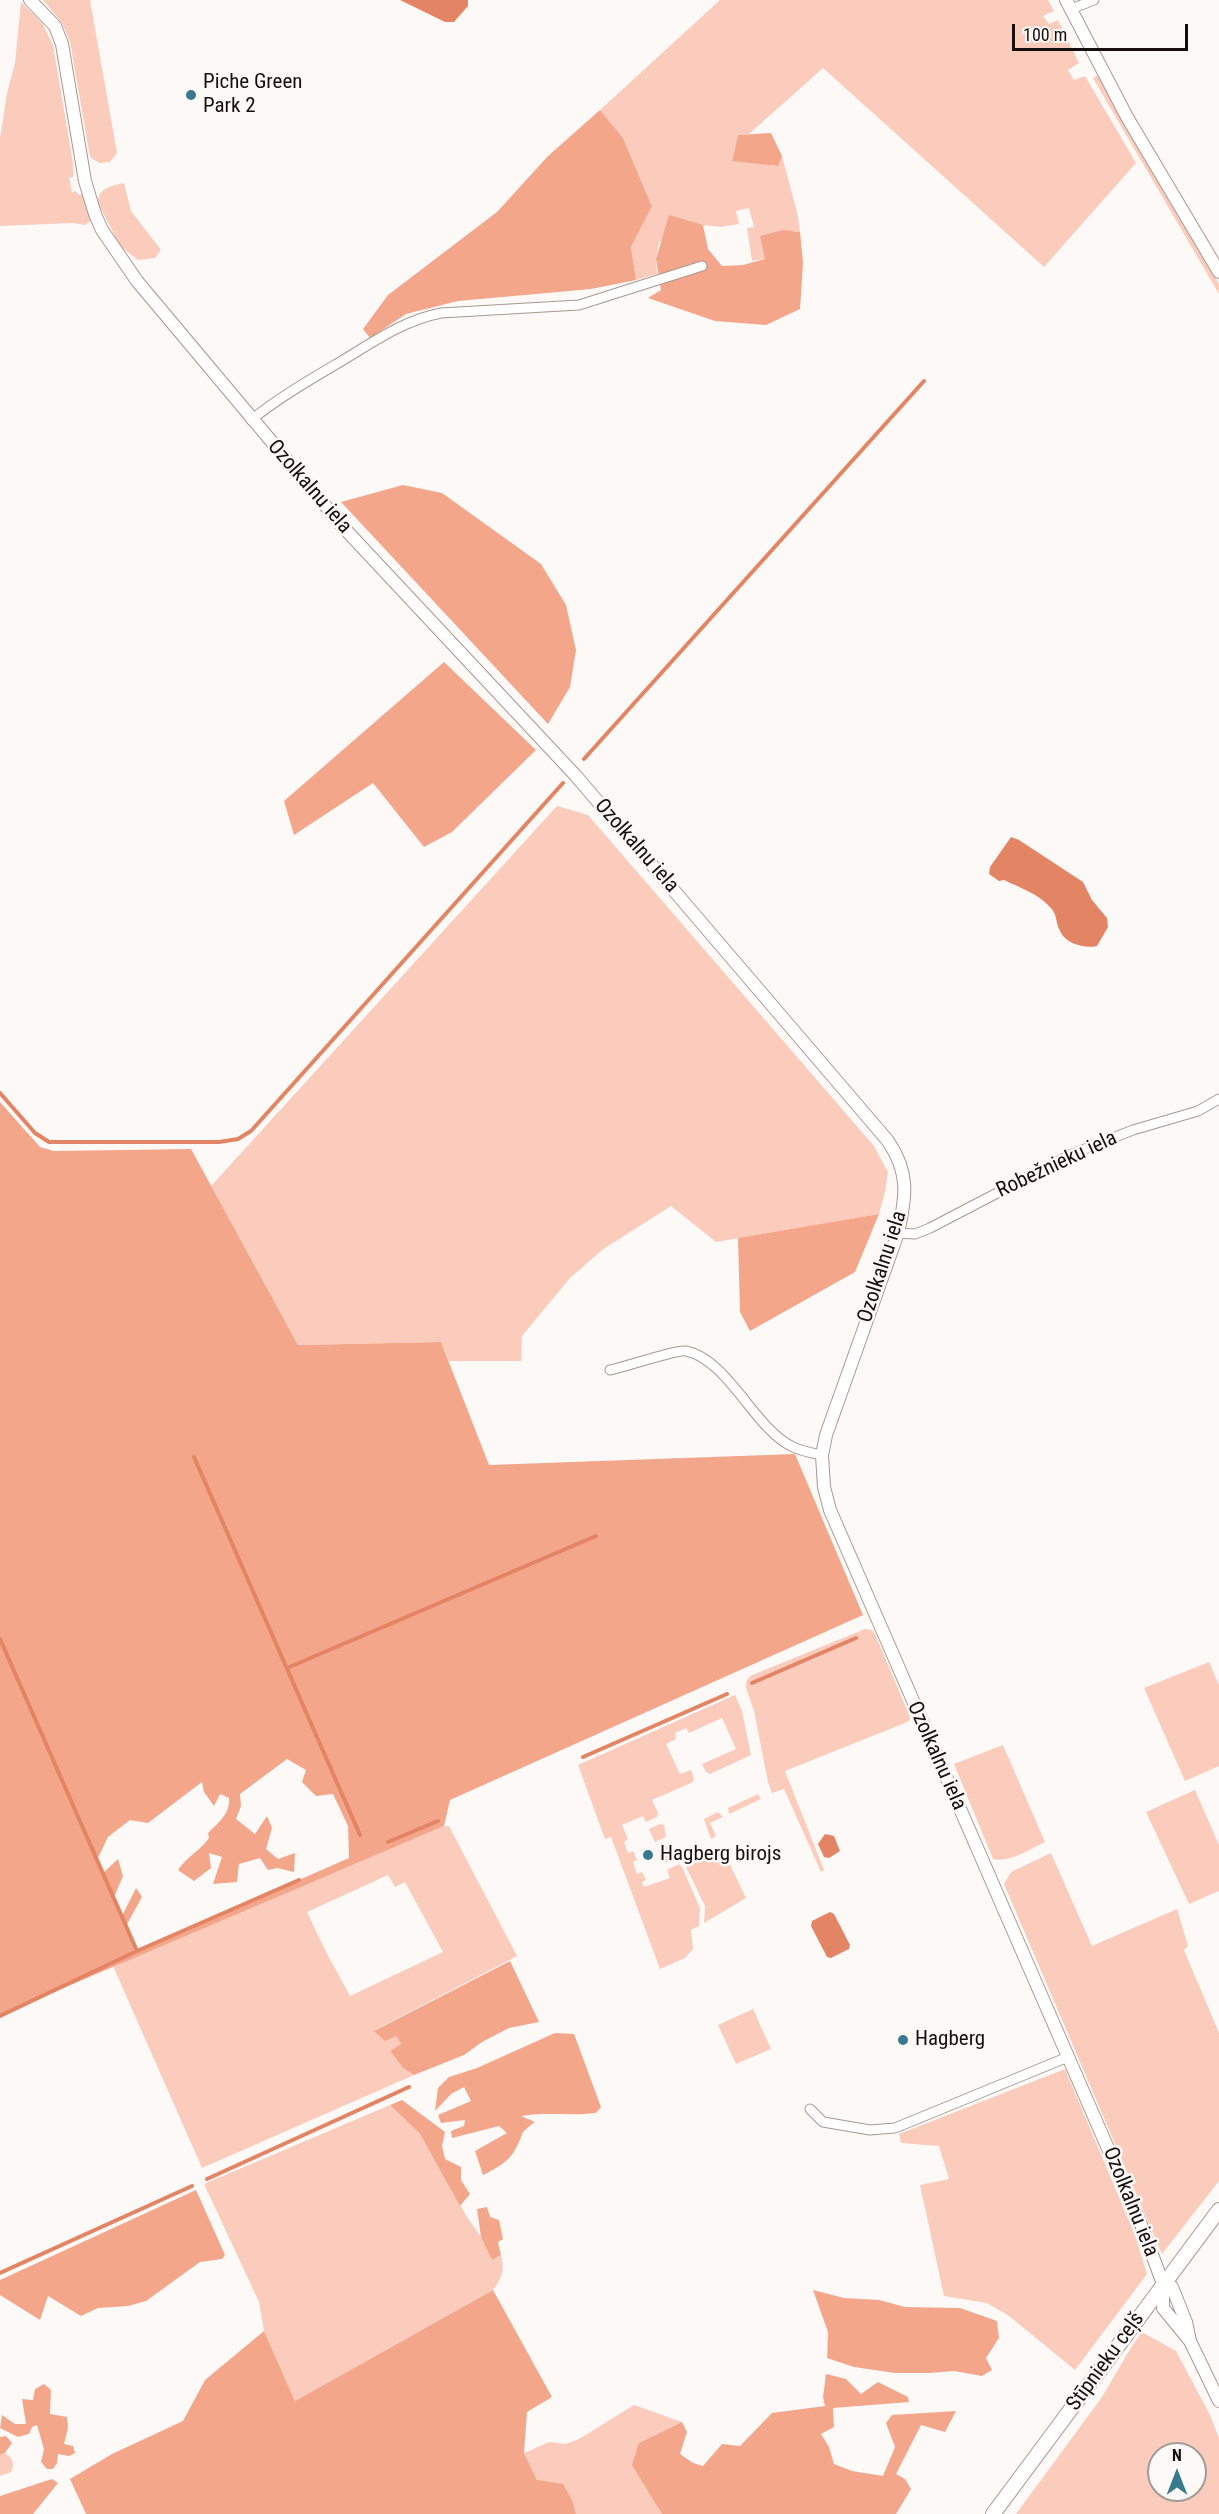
<!DOCTYPE html>
<meta charset="utf-8">
<style>
body{margin:0}
#map{position:relative;width:1219px;height:2514px;overflow:hidden;background:#fdf9f7;font-family:"Roboto Condensed",sans-serif}
canvas{display:block}
.north{position:absolute;left:1147px;top:2442px;width:60px;height:60px;box-sizing:border-box;background:#fdf9f7;border:2px solid #a19b99;border-radius:50%;rotate:0deg;font-size:16px;font-weight:700;line-height:24px;text-align:center;color:#160f0d}
.north::after{content:'';display:block;margin:auto;width:21px;height:27px;background:#39798d;clip-path:polygon(50% 0,100% 100%,50% 72%,0 100%)}
.scale{position:absolute;left:1012px;top:24px;width:176px;height:27px;box-sizing:border-box;border:3px solid #160f0d;border-top:0;padding-left:8px;font-size:18px;line-height:21px;white-space:nowrap;color:#160f0d;-webkit-text-stroke:4px #fdf9f7;paint-order:stroke}
</style>
<div id="map">
<canvas width="1219" height="2514"></canvas>
<div class="north">N</div>
<div class="scale">100 m</div>
</div>
<script>
const ctx = document.querySelector('canvas').getContext('2d');
ctx.lineJoin = 'round';
function paint(path, color) { ctx.fillStyle = color; ctx.fill(path, 'evenodd'); }
function stroke(path, color, width, dash) { ctx.strokeStyle = color; ctx.lineWidth = width; ctx.lineCap = dash ? 'butt' : 'round'; ctx.setLineDash(dash || []); ctx.stroke(path); }
function write(font, color, halo, rows, align = 'center') {
  ctx.font = font + ' "Roboto Condensed",sans-serif'; ctx.lineWidth = 5; ctx.setLineDash([]); ctx.textBaseline = 'middle'; ctx.strokeStyle = halo; ctx.fillStyle = color; for (const [text, x, y, turn = 0] of rows) {
    ctx.save(); ctx.translate(x, y); ctx.rotate((+turn || 0) * Math.PI / 180); ctx.textAlign = isNaN(turn) ? turn : align; if (halo) ctx.strokeText(text, 0, 0); ctx.fillText(text, 0, 0); ctx.restore();
  }
}
paint(new Path2D(`
 M 43,0 L 90,0 L 117,153 L 110,162 L 99,163 L 90,157 L 70,42 L 62,23 Z
 M 720,0 L 1048,0 L 1054,11 L 1043,16 L 1049,24 L 1058,20 L 1079,63 L 1068,70 L 1074,80 L 1085,76 L 1136,163 L 1044,267 L 823,68 L 749,134 L 738,135 L 732,160 L 777,166 L 782,156 L 798,216 L 800,232 L 793,231 L 765,259 L 752,261 L 747,228 L 754,227 L 749,208 L 736,211 L 739,224 L 720,227 L 703,225 L 659,242 L 656,259 L 657,274 L 636,280 L 631,247 L 652,205 L 623,138 L 600,110 Z
 M 21,2 L 42,23 L 53,45 L 73,163 L 73,177 L 69,178 L 72,192 L 76,191 L 79,195 L 82,194 L 91,221 L 85,225 L 73,223 L 0,226 L 0,139 L 7,93 L 15,63 Z
 M 1098,75 L 1219,284 L 1219,294 L 1093,78 Z
 M 124,183 L 131,211 L 161,250 L 155,258 L 138,260 L 120,246 L 98,203 C 98,188 111,186 124,183 Z
 M 557,806 L 588,815 L 874,1146 L 888,1172 L 885,1192 L 879,1214 L 716,1242 L 671,1206 L 602,1250 L 570,1278 L 522,1336 L 521,1361 L 449,1361 L 441,1342 L 298,1345 L 211,1186 Z
 M 865,1629 L 872,1630 L 875,1634 L 910,1717 L 909,1721 L 905,1723 L 785,1771 L 824,1870 L 821,1872 L 784,1789 L 772,1793 L 768,1782 L 754,1711 L 746,1688 L 746,1682 L 750,1676 Z
 M 1209,1662 L 1219,1685 L 1219,1766 L 1185,1781 L 1144,1688 Z
 M 735,1695 L 742,1711 L 751,1755 L 710,1774 L 706,1772 L 702,1764 L 736,1749 L 722,1718 L 689,1733 L 686,1728 L 675,1733 L 676,1739 L 666,1744 L 680,1774 L 691,1770 L 694,1778 L 693,1782 L 652,1800 L 658,1813 L 657,1817 L 646,1822 L 643,1816 L 622,1825 L 628,1839 L 624,1842 L 628,1853 L 633,1851 L 637,1860 L 633,1862 L 637,1874 L 642,1872 L 646,1880 L 642,1882 L 644,1887 L 670,1878 L 667,1870 L 679,1864 L 682,1867 L 700,1908 L 699,1926 L 691,1930 L 693,1949 L 685,1958 L 660,1969 L 611,1837 L 605,1839 L 578,1765 Z
 M 1003,1745 L 1045,1842 C 1030,1849 1010,1863 993,1859 L 954,1764 Z
 M 1195,1790 L 1219,1845 L 1219,1891 L 1189,1904 L 1146,1812 Z
 M 758,1794 L 761,1799 L 729,1814 L 728,1808 Z
 M 718,1812 L 723,1817 L 710,1823 L 716,1836 L 711,1839 L 704,1819 Z
 M 660,1824 L 664,1825 L 666,1837 L 655,1842 L 649,1829 Z
 M 444,1826 L 449,1826 L 517,1956 L 375,2030 L 395,2035 L 401,2044 L 390,2051 L 403,2068 L 414,2075 L 202,2168 L 113,1966 ZM 388,1875 L 395,1887 L 405,1882 L 443,1952 L 350,1996 L 324,1948 L 307,1912 Z
 M 669,1845 L 673,1845 L 677,1855 L 676,1858 L 664,1863 L 658,1850 Z
 M 723,1850 L 746,1898 L 704,1923 L 705,1906 L 686,1867 Z
 M 1051,1853 L 1092,1946 L 1177,1909 L 1188,1946 L 1184,1950 L 1219,2033 L 1219,2181 L 1162,2254 L 1004,1884 L 1011,1872 Z
 M 753,2009 L 771,2049 L 736,2064 L 718,2025 Z
 M 1065,2069 L 1135,2235 L 1147,2274 L 1075,2370 L 1009,2316 L 987,2303 L 944,2296 L 920,2185 L 949,2179 L 939,2146 L 901,2143 L 899,2134 Z
 M 390,2105 L 420,2134 L 467,2217 L 484,2241 L 492,2260 L 501,2255 C 505,2270 502,2278 493,2290 L 295,2401 L 264,2331 L 259,2302 L 204,2184 Z
 M 1142,2332 L 1176,2351 L 1210,2415 L 1219,2438 L 1219,2514 L 1016,2514 L 1102,2397 L 1132,2346 ZM 1159,2454 L 1195,2454 L 1195,2490 L 1159,2490 Z
 M 634,2405 L 682,2422 L 639,2443 L 657,2504 L 662,2514 L 576,2514 L 573,2502 L 537,2480 L 524,2453 L 549,2442 L 566,2444 L 579,2439 Z
 M 5,2453 C 13,2459 15,2462 11,2472 L 0,2476 L 0,2455 Z`), '#fbccbc');
paint(new Path2D(`
 M 600,110 L 623,138 L 652,206 L 631,247 L 636,280 L 591,289 L 458,301 L 406,314 L 370,338 L 363,329 L 388,295 L 497,212 L 548,156 Z
 M 771,133 L 782,156 L 778,166 L 732,161 L 738,135 Z
 M 669,215 L 703,225 L 708,249 L 722,266 L 743,265 L 765,259 L 760,236 L 783,230 L 800,232 L 803,263 L 800,309 L 766,325 L 715,321 L 648,298 L 661,290 L 656,259 Z
 M 403,485 L 442,493 L 541,564 L 566,605 L 576,650 L 570,687 L 548,724 L 341,502 Z
 M 444,662 L 536,750 L 452,832 L 424,847 L 373,783 L 294,835 L 284,801 Z
 M 0,1102 L 40,1147 L 54,1151 L 191,1149 L 298,1345 L 441,1342 L 489,1465 L 795,1454 L 863,1615 L 450,1800 L 444,1826 L 0,2015 ZM 287,1759 L 306,1770 L 302,1782 L 316,1796 L 333,1794 L 348,1826 L 349,1858 L 137,1951 L 126,1926 L 142,1897 L 136,1888 L 122,1916 L 114,1897 L 123,1876 L 118,1859 L 103,1873 L 97,1860 L 108,1837 L 130,1820 L 148,1823 L 202,1782 L 204,1792 L 214,1806 L 220,1794 L 229,1798 C 230,1814 219,1822 208,1833 L 209,1838 C 200,1851 187,1856 178,1870 L 194,1881 L 211,1868 L 209,1853 L 222,1857 L 213,1884 L 237,1882 L 239,1864 L 260,1858 L 268,1870 L 277,1868 L 294,1872 L 295,1853 L 278,1859 L 266,1849 L 272,1828 L 267,1816 L 255,1834 L 236,1819 L 241,1806 L 240,1794 Z
 M 879,1214 L 855,1272 L 750,1331 L 740,1312 L 738,1238 Z
 M 510,1961 L 539,2022 L 509,2028 L 482,2042 L 464,2055 L 414,2075 L 403,2068 L 390,2051 L 401,2044 L 396,2036 L 385,2041 L 374,2031 Z
 M 555,2033 L 574,2034 L 601,2107 L 596,2113 C 571,2116 546,2112 521,2116 L 535,2122 C 518,2134 525,2132 516,2148 C 509,2162 497,2168 483,2175 L 475,2151 L 507,2133 L 499,2126 L 452,2138 L 451,2131 L 464,2126 L 465,2120 L 441,2123 L 438,2115 L 471,2101 L 464,2087 L 451,2094 L 435,2111 L 438,2088 L 449,2077 L 477,2068 Z
 M 402,2100 L 445,2132 L 442,2146 L 445,2159 L 461,2167 L 461,2180 L 470,2194 L 460,2206 L 420,2134 L 390,2105 Z
 M 196,2190 L 225,2255 L 222,2259 L 200,2262 L 146,2301 L 128,2306 L 98,2308 L 81,2316 L 48,2296 L 40,2320 L 0,2295 L 0,2280 Z
 M 487,2207 L 490,2217 L 499,2220 L 503,2239 L 498,2242 L 501,2255 L 492,2260 L 481,2237 L 477,2209 Z
 M 493,2290 L 552,2397 L 527,2412 L 524,2453 L 537,2480 L 563,2484 L 573,2502 L 576,2514 L 86,2514 L 70,2479 L 112,2454 L 183,2421 L 205,2380 L 264,2331 L 295,2401 Z
 M 813,2290 L 844,2298 L 879,2300 L 905,2307 L 960,2308 L 997,2321 L 999,2338 L 986,2358 L 992,2370 L 982,2376 L 954,2371 L 929,2373 L 895,2373 L 854,2367 L 827,2358 L 828,2332 Z
 M 826,2374 L 846,2379 L 861,2394 L 878,2382 L 908,2397 L 909,2402 L 833,2408 L 834,2427 L 821,2434 L 829,2447 L 834,2464 L 852,2471 L 883,2476 L 895,2447 L 886,2423 L 892,2415 L 956,2411 L 945,2432 L 921,2425 L 896,2474 L 905,2479 L 911,2489 L 896,2514 L 662,2514 L 632,2465 L 639,2443 L 682,2422 L 687,2432 L 680,2454 L 693,2463 L 703,2466 L 722,2444 L 740,2446 L 772,2413 L 825,2406 L 823,2397 Z
 M 44,2384 L 51,2390 L 50,2414 L 67,2417 L 68,2428 L 64,2444 L 73,2446 L 75,2453 L 69,2456 L 58,2454 L 57,2463 L 53,2469 L 47,2469 L 41,2462 L 44,2449 L 37,2425 L 32,2427 L 29,2434 L 18,2437 L 0,2428 L 2,2415 L 15,2424 L 26,2424 L 22,2399 L 33,2400 L 35,2389 Z
 M 6,2436 L 12,2443 L 5,2453 L 0,2455 L 0,2437 Z
 M 52,2479 L 58,2483 L 33,2514 L 0,2514 L 0,2496 Z`), '#f4a68b');
paint(new Path2D(`
 M 400,0 L 468,0 L 468,6 L 454,22 L 445,22 Z
 M 1011,837 L 1019,840 L 1083,882 L 1092,900 L 1107,918 L 1108,927 L 1097,946 C 1085,949 1066,944 1060,931 C 1055,922 1058,914 1049,906 C 1038,894 1019,887 1004,880 L 999,881 L 989,874 L 990,867 Z
 M 825,1834 L 834,1836 L 840,1851 L 829,1858 L 824,1857 L 818,1844 Z
 M 830,1912 L 834,1914 L 850,1945 L 849,1949 L 831,1958 L 827,1957 L 811,1926 L 812,1921 Z`), '#e38564');
stroke(new Path2D(`
 M 584,759 L 924,381
 M 0,1093 L 35,1133 L 49,1142 L 219,1142 L 238,1139 L 251,1131 L 563,783
 M 194,1457 L 360,1835
 M 0,1639 L 137,1951
 M 287,1668 L 596,1536
 M 752,1683 L 856,1638
 M 583,1757 L 727,1694
 M 388,1842 L 438,1821
 M 0,2016 L 137,1951 L 299,1880
 M 207,2179 L 409,2087
 M 0,2273 L 192,2186`), '#e38564', 4);
const minor = new Path2D(`
 M 1071,9 L 1094,0
 M 251,420 C 281,396 313,378 345,359 C 376,340 405,320 441,313 L 579,305 L 702,266
 M 898,1233 L 915,1234 L 930,1228 L 1072,1154 L 1133,1130 L 1198,1111 L 1219,1099
 M 610,1370 C 625,1367 678,1349 686,1351 C 727,1359 754,1427 791,1446 C 800,1451 812,1453 822,1455
 M 810,2109 L 823,2122 L 870,2130 L 895,2128 L 1068,2057`);
const tertiary = new Path2D(`
 M 30,0 L 55,26 L 62,44 L 85,181 L 95,214 L 102,230 L 137,281 L 344,528 L 576,776 L 888,1141 C 910,1173 906,1197 898,1233 L 826,1435 L 822,1455 L 824,1487 L 830,1510 L 1140,2222 L 1163,2284 L 1163,2308 L 1190,2341
 M 1066,0 L 1127,117 L 1219,272
 M 1163,2284 L 1172,2287 L 1186,2322 L 1190,2341 L 1219,2401`);
const secondary = new Path2D(`
 M 993,2514 L 1219,2210`);
stroke(minor, '#a99791', 11);
stroke(tertiary, '#a99791', 14);
stroke(secondary, '#a99791', 16);
stroke(minor, '#fff', 9);
stroke(tertiary, '#fff', 12);
stroke(secondary, '#fff', 14);
for (const [x, y, r, color] of [
 [191,95,6,"#39798d"],
 [648,1855,6,"#39798d"],
 [903,2040,6,"#39798d"]
]) { const dot = new Path2D(); dot.arc(x, y, r, 0, 2 * Math.PI); ctx.fillStyle = color; ctx.fill(dot); stroke(dot, '#fdf9f7', 2); }
write('21px', '#160f0d', '#fdf9f7', [
 ["Piche Green",203,83],
 ["Park 2",203,107],
 ["Hagberg birojs",660,1855],
 ["Hagberg",915,2040]
], 'left');
write('21px', '#160f0d', '#fdf9f7', [
 ["Ozolkalnu iela",309,487,49],
 ["Ozolkalnu iela",636,846,49],
 ["Robežnieku iela",1057,1165,-25],
 ["Ozolkalnu iela",883,1267,-72],
 ["Ozolkalnu iela",936,1756,66],
 ["Ozolkalnu iela",1130,2202,68],
 ["Stīpnieku ceļš",1106,2362,-54]
]);
</script>
